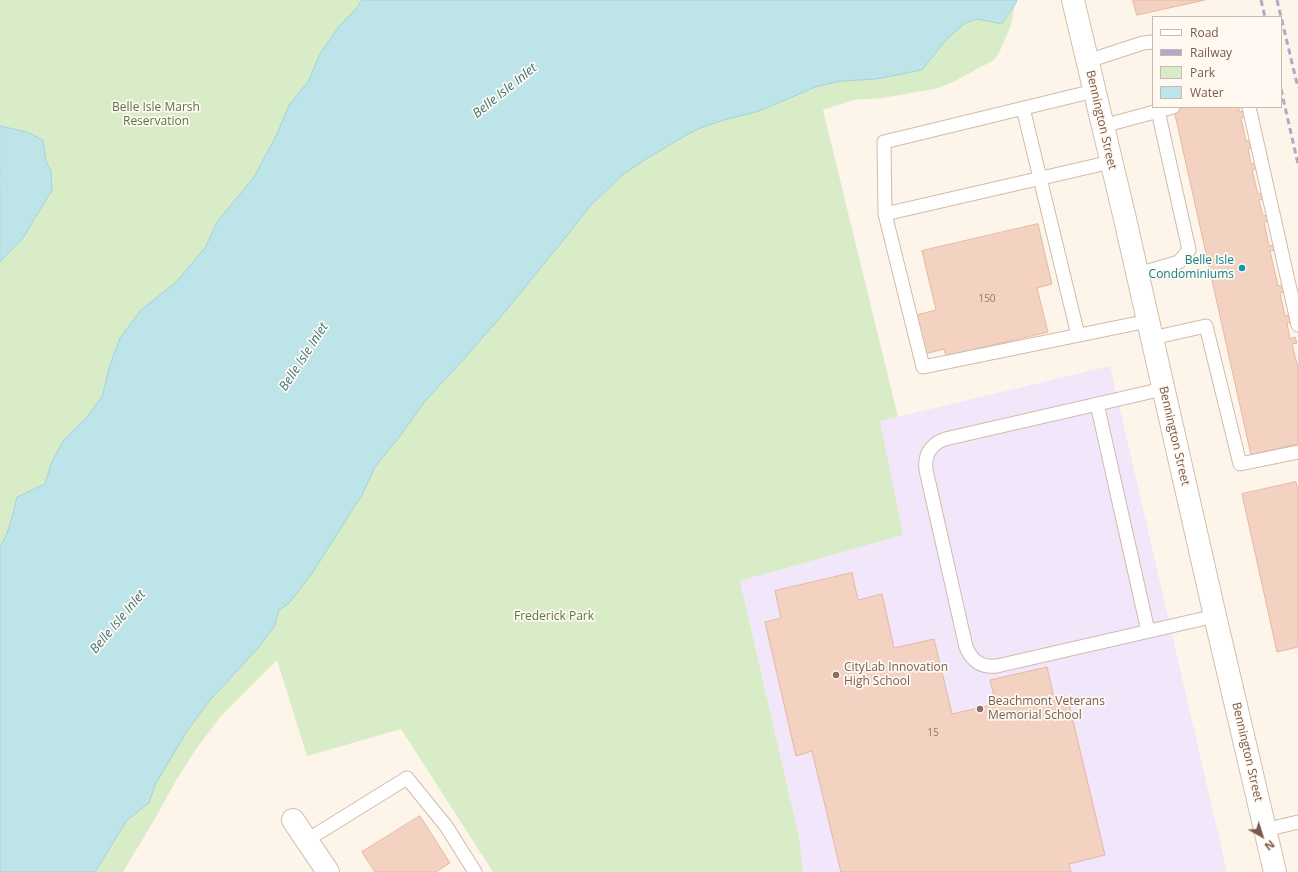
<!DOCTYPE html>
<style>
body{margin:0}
#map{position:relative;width:1298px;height:872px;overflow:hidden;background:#fdf5ea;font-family:"Open Sans",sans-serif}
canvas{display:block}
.legend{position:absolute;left:1152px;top:16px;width:130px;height:92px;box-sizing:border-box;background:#fff9f1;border:1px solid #c9b9af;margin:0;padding:5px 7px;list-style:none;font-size:12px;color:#79594c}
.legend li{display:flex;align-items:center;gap:8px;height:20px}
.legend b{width:20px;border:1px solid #c9b9af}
.north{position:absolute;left:1242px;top:816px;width:40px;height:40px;-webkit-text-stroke:3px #fff9f1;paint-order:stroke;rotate:141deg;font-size:11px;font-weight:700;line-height:16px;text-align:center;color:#79594c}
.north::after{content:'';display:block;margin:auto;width:14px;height:18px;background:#79594c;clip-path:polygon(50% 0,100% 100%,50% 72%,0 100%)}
</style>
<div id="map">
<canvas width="1298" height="872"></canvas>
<ul class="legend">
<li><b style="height:5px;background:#fff"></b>Road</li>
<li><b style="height:5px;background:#b7a6c9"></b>Railway</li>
<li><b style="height:11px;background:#d8ecc7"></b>Park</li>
<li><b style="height:11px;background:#bde4e8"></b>Water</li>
</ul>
<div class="north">N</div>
</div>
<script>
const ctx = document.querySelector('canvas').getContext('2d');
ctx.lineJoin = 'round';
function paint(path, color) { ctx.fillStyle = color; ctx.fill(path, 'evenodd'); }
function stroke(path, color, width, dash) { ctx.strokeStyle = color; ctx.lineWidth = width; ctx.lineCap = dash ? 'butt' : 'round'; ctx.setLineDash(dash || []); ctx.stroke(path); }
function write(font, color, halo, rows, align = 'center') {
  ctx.font = font + ' "Open Sans",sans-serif'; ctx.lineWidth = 3.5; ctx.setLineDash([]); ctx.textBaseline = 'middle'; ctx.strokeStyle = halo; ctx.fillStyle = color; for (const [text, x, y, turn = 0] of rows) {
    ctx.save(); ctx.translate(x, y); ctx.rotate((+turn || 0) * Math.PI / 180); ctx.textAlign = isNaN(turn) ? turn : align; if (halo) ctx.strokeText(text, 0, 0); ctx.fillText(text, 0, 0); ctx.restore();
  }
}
paint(new Path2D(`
 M 1110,366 L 1227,872 L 803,872 L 799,837 L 740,581 L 903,535 L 880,421 Z`), '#f2e6fa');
paint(new Path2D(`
 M 0,0 L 1016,0 L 1011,25 L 999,53 L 994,60 L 953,82 L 935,89 L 882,98 L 853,100 L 823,110 L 898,417 L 880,421 L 903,535 L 740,581 L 799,837 L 803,872 L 493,872 L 401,729 L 307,756 L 277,660 L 221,716 L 196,749 L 175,782 L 157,815 L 123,872 L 0,872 Z`), '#d8ecc7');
const water = new Path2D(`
 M 362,0 L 1016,0 L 1017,1 L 1002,24 L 977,19 L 965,23 L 945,41 L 922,70 L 876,79 L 842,81 L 818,86 L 759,111 L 724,120 L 703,127 L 688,134 L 646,159 L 621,176 L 590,206 L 565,238 L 504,313 L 462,361 L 426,400 L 400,436 L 375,467 L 362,495 L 311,575 L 289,603 L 279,610 L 274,627 L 258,648 L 210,700 L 187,731 L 155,785 L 149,803 L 127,820 L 95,872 L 0,872 L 0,547 C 9,533 13,514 17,497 L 45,484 L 51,464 L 63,441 L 85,419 L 102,397 L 110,365 L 120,338 L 140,311 L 177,281 L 205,248 L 217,222 L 254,177 L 277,134 L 289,105 L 308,82 L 320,54 L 340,25 L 357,8 Z
 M 0,126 L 27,132 L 43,140 L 46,161 L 51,171 L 52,190 L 23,238 L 0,262 Z`);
paint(water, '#bde4e8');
stroke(water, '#a3d4da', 1);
const building = new Path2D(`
 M 1133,0 L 1205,0 L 1137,15 Z
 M 1188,107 L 1238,107 L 1240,112 L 1243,111 L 1244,117 L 1241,118 L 1246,141 L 1250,141 L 1251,148 L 1248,148 L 1251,164 L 1254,163 L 1256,169 L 1252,170 L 1258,194 L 1262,193 L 1263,199 L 1259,200 L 1263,216 L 1267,215 L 1268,221 L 1264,222 L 1269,246 L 1274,245 L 1275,250 L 1270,251 L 1278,286 L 1283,285 L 1285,292 L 1280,293 L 1285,316 L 1290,315 L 1292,322 L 1287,323 L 1290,339 L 1295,337 L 1297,343 L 1292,344 L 1298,368 L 1298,444 L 1251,455 L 1174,110 Z
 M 1038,224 L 1052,284 L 1037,288 L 1048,332 L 946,356 L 944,349 L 925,354 L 916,315 L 936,310 L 922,251 Z
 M 1296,482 L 1298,490 L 1298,647 L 1277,652 L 1242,494 Z
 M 852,573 L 858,600 L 882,594 L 894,648 L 934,639 L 952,714 L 996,704 L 990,680 L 1047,667 L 1055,702 L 1068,700 L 1105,855 L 1069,864 L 1071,872 L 841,872 L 812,751 L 796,756 L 765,622 L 781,618 L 775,591 Z
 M 420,816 L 450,863 L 436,872 L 375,872 L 362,852 Z`);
paint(building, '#f3d2c1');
stroke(building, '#e6b7a1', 1);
const service = new Path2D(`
 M 1088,61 L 1143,43 L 1153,42
 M 1249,107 L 1298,325
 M 1023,108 L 1078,335
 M 1103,126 L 1173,107
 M 1111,162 L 885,214 L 923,367 L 1148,321
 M 885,214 L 884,142 L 1094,91
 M 1138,274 L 1179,262 L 1189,250 L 1158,111
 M 1152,338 L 1206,326 L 1240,464 L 1298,452
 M 1163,389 L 945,439 C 931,444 924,455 926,470 L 966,647 C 972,661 981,668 997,666 L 1215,616
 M 1097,404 L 1148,631
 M 1265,830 L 1298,822
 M 307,840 L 407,778 L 446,826 L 475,872`);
const minor = new Path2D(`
 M 293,820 L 328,872`);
const secondary = new Path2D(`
 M 1073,0 L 1125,219 L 1215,616 L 1275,872`);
stroke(service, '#d0bbae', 15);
stroke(minor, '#d0bbae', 24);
stroke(secondary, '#d6beae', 24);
stroke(service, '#fff', 13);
stroke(minor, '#fff', 22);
stroke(secondary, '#fff', 22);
stroke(new Path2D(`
 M 1261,0 L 1265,17
 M 1277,0 L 1298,88
 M 1281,89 L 1298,164`), '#b7a6c9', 3, [6, 4]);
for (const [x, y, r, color] of [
 [1242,268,4,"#0f9aa8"],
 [836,675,4,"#8d6e63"],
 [980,709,4,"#8d6e63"]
]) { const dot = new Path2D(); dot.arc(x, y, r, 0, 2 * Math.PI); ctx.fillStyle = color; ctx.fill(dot); stroke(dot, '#fff9f1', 1.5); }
write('10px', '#987769', null, [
 ["150",987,299],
 ["15",933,733]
]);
write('12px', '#547940', '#fff9f1', [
 ["Belle Isle Marsh",156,108],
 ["Reservation",156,122],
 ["Frederick Park",554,617]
]);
write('12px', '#79594c', '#fff9f1', [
 ["Bennington Street",1101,120,77],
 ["Bennington Street",1174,436,77],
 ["Bennington Street",1247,752,77]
]);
write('12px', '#0d838f', '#fff9f1', [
 ["Belle Isle",1234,261],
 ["Condominiums",1234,275]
], 'right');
write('12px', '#785e54', '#fff9f1', [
 ["CityLab Innovation",844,668],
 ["High School",844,682],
 ["Beachmont Veterans",988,702],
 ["Memorial School",988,716]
], 'left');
write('italic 13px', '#3e777e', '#fff9f1', [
 ["Belle Isle Inlet",505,91,-39],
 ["Belle Isle Inlet",304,357,-57],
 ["Belle Isle Inlet",118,622,-50]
]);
</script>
